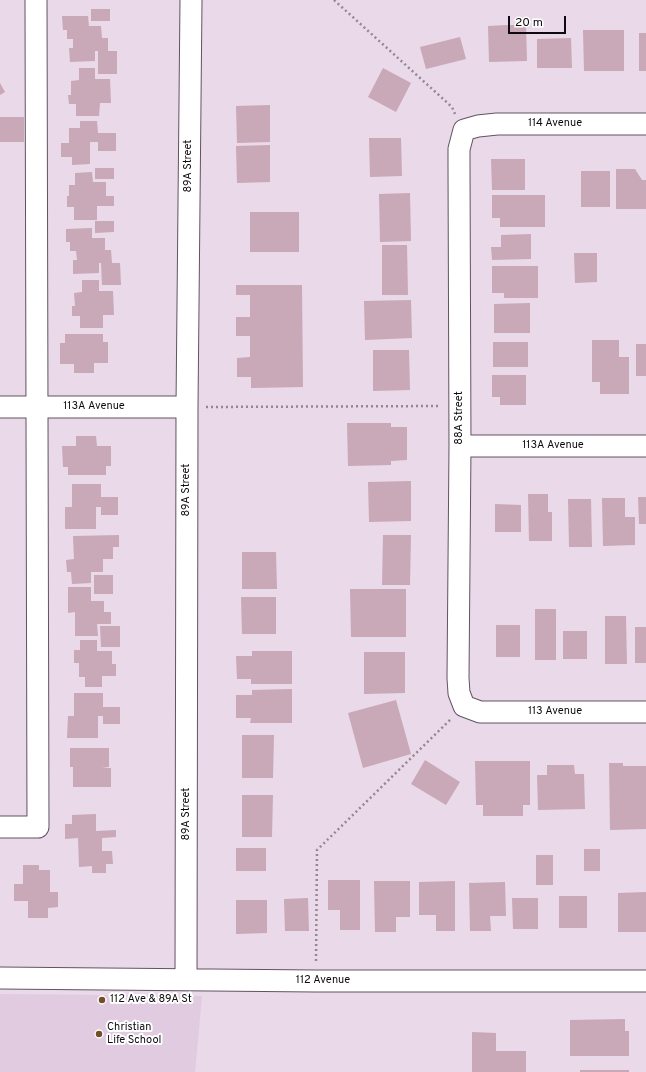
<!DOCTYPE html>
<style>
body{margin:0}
#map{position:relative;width:646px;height:1072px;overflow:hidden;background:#e9d9e9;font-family:Overpass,sans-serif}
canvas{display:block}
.scale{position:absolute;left:508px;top:16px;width:58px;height:18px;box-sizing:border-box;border:2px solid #0f0a0f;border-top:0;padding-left:5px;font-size:12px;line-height:14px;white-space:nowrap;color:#0f0a0f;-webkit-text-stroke:3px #fff;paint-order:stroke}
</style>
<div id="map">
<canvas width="646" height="1072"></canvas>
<div class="scale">20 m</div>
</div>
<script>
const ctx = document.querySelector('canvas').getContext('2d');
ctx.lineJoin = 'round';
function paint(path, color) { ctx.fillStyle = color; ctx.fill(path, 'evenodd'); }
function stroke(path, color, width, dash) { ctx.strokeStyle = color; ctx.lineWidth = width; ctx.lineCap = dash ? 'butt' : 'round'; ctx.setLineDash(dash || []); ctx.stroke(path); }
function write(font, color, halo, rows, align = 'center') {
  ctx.font = font + ' Overpass,sans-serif'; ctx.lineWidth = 4; ctx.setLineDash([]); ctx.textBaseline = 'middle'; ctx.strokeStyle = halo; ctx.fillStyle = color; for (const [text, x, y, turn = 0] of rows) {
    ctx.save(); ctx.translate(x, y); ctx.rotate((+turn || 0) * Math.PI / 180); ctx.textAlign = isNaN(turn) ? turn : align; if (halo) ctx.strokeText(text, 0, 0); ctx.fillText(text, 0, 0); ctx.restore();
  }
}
paint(new Path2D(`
 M 0,994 L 202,996 L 195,1072 L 0,1072 Z`), '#e0cbe0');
paint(new Path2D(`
 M 91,9 L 110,9 L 110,21 L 91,21 Z
 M 62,16 L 88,16 L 89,26 L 101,26 L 102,38 L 108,38 L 108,51 L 117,51 L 117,74 L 98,74 L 98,51 L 95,51 L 95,61 L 70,62 L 69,48 L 73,48 L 73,39 L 67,39 L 67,30 L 63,30 Z
 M 507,25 L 526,25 L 527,61 L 489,62 L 488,26 Z
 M 583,30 L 624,30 L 624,71 L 584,71 Z
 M 639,33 L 646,33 L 646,71 L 639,71 Z
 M 460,37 L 466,59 L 426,69 L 420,47 Z
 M 571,38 L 572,68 L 537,68 L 537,39 Z
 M 79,68 L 95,68 L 95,79 L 110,79 L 111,103 L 100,103 L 99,116 L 76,116 L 76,104 L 69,104 L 68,95 L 71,95 L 71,81 L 79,80 Z
 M 383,68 L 411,83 L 396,112 L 368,97 Z
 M 0,83 L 5,92 L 0,95 Z
 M 270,105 L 270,142 L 237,143 L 236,106 Z
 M 0,117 L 24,117 L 24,142 L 0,142 Z
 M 80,121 L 97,121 L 98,133 L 116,133 L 116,151 L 98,151 L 98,142 L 90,142 L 90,164 L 72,165 L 72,157 L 61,157 L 61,143 L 69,143 L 69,128 L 80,128 Z
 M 369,138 L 401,138 L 402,176 L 370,177 Z
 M 270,145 L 270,182 L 237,183 L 236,146 Z
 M 491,159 L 525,159 L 525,190 L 492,190 Z
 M 95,168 L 114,168 L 114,179 L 95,179 Z
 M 616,169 L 635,169 L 642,180 L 646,180 L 646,209 L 616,209 Z
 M 581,171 L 610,171 L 610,207 L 581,207 Z
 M 92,172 L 93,182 L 106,182 L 106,196 L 114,196 L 114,206 L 97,206 L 97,220 L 74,220 L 74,207 L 67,207 L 67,196 L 69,196 L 69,185 L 75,185 L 75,173 Z
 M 410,193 L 411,241 L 380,242 L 379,194 Z
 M 492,195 L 545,195 L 545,227 L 500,227 L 500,218 L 492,218 Z
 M 250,212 L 299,212 L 299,252 L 250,252 Z
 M 95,221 L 114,221 L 114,232 L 95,233 Z
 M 92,228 L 92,238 L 105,238 L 105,250 L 111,250 L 112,263 L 120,263 L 121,285 L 102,285 L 101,263 L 99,263 L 99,273 L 73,274 L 73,260 L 77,260 L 76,251 L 70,251 L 70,242 L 66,242 L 66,229 Z
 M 531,234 L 531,259 L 492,260 L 491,247 L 501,247 L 501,235 Z
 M 382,245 L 407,245 L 408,295 L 382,295 Z
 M 574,253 L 597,253 L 597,282 L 575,283 Z
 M 492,266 L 538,266 L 538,298 L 504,298 L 504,293 L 492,293 Z
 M 82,280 L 99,280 L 99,291 L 113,291 L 114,315 L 103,315 L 103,328 L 80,328 L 80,316 L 72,316 L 72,306 L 75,306 L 74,293 L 82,292 Z
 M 236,285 L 302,285 L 303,387 L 251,388 L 251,377 L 237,377 L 237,358 L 250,357 L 250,336 L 236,336 L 236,317 L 250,317 L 250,295 L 236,295 Z
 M 411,300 L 412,338 L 365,340 L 364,301 Z
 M 530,303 L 530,333 L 494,333 L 494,304 Z
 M 65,334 L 103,334 L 103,342 L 108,342 L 108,363 L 94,363 L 94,373 L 74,373 L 74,364 L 60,364 L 60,343 L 65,343 Z
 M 592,340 L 619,340 L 619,357 L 629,357 L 629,394 L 600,394 L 600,382 L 592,382 Z
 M 493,342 L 528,342 L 528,367 L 493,367 Z
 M 636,344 L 646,344 L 646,376 L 636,376 Z
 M 373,350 L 409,350 L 410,390 L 373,391 Z
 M 492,375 L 526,375 L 526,405 L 500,405 L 500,397 L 492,397 Z
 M 347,423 L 391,423 L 391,427 L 407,427 L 407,460 L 391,461 L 391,465 L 348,466 Z
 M 76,436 L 96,436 L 97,446 L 111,446 L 111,466 L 106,466 L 106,475 L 68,475 L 68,467 L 63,467 L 62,446 L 76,446 Z
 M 411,481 L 411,521 L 369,522 L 368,482 Z
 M 72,484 L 101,484 L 101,497 L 118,497 L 118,515 L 101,515 L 101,507 L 96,507 L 96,529 L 65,529 L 65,507 L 72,507 Z
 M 528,494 L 548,494 L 548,512 L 552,512 L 552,541 L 529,541 Z
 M 638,497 L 646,497 L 646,524 L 639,524 Z
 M 602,498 L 625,498 L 625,517 L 635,517 L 635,545 L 603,546 Z
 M 568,499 L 591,499 L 592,547 L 569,547 Z
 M 495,504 L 521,505 L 521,532 L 495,532 Z
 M 119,535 L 119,547 L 113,547 L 113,559 L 103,559 L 103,572 L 91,572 L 91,583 L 72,584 L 71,572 L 67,572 L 66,560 L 74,559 L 73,536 Z
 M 383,535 L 411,535 L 410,585 L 382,585 Z
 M 242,552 L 276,552 L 277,589 L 242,589 Z
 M 94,575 L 113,575 L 113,594 L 94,594 Z
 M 68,587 L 91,587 L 91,601 L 104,601 L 104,612 L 111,612 L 111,624 L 97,624 L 98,636 L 75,636 L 75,612 L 68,613 Z
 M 350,589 L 406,589 L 406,637 L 351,637 Z
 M 241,597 L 276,597 L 276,634 L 242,634 Z
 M 535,609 L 556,609 L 556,660 L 535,660 Z
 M 605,616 L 626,616 L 627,664 L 605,664 Z
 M 496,625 L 520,625 L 520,657 L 496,657 Z
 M 100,626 L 120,626 L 120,647 L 101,647 Z
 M 635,627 L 646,627 L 646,663 L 635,663 Z
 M 563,631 L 587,631 L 587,659 L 563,659 Z
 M 80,640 L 97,640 L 97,651 L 112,651 L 112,664 L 116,664 L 116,676 L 102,676 L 102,687 L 85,687 L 85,677 L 79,677 L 79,663 L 74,663 L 74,650 L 80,650 Z
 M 252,651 L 292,651 L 292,684 L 251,684 L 251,679 L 237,679 L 236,656 L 252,656 Z
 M 364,652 L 405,652 L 405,693 L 364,694 Z
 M 292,689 L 292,723 L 250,723 L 251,718 L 236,718 L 236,695 L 252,695 L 252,690 Z
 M 74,693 L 103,693 L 103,707 L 120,707 L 120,724 L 103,724 L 103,716 L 98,716 L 98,738 L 67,738 L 68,716 L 74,716 Z
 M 396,700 L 411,754 L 363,768 L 348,713 Z
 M 242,735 L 274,735 L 273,778 L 242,778 Z
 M 70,748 L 109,748 L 109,767 L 102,768 L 111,768 L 111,787 L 73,787 L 73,767 L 70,767 Z
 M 425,760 L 460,782 L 446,805 L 411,784 Z
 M 475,761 L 530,761 L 530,805 L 523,805 L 523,816 L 483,816 L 483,805 L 476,805 Z
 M 609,763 L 623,763 L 623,766 L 646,766 L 646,829 L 610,830 Z
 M 547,765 L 574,765 L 575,774 L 584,774 L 585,809 L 538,810 L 537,775 L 547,775 Z
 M 242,795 L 273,795 L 272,837 L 242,837 Z
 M 96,814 L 96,831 L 116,830 L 116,837 L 102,838 L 102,851 L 112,851 L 113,864 L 106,864 L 106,873 L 92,873 L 92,866 L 79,867 L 78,838 L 65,839 L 65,824 L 72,824 L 72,815 Z
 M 236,848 L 266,848 L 266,871 L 236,871 Z
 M 584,849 L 600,849 L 600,871 L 584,871 Z
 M 536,855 L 553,855 L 553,885 L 536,885 Z
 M 23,865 L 39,865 L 39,870 L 50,870 L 50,892 L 58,892 L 58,907 L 48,908 L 48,918 L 28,918 L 28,901 L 14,901 L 14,884 L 23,884 Z
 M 328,880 L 360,880 L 360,930 L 340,930 L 340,910 L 328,910 Z
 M 374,881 L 410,881 L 410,917 L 396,917 L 396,932 L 375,932 Z
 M 455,881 L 455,931 L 436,931 L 436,915 L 419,915 L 419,882 Z
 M 505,882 L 506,916 L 490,916 L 491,931 L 470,931 L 469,883 Z
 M 646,892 L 646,932 L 618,932 L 618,893 Z
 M 559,896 L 587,896 L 587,928 L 559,928 Z
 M 308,898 L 309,931 L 285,931 L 284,899 Z
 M 512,898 L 538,898 L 538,929 L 513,929 Z
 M 236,900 L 267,900 L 267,933 L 236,934 Z
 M 625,1019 L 625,1031 L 629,1031 L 629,1056 L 570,1056 L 570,1020 Z
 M 472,1032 L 496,1033 L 496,1051 L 526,1051 L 526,1072 L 472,1072 Z
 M 580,1070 L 629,1070 L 629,1072 L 580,1072 Z`), '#c9a8b8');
const minor = new Path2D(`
 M 646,124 L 497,124 L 478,126 L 464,130 L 459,149 L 459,165 L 460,446 L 458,678 L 459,693 L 464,706 L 480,712 L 646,712
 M 0,407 L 187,407
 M 460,446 L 646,446
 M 0,827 L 38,827 L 36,0
 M 0,978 L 316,981 L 646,981
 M 186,979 L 187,407 L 191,0`);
stroke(minor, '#615461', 23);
stroke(new Path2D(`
 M 334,0 L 452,107 L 455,114
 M 206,407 L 441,406
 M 316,961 L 317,850 L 450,720`), '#938793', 2.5, [2, 3]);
stroke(minor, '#fff', 21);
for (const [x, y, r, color] of [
 [102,1000,4,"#715027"],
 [99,1034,4,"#715027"]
]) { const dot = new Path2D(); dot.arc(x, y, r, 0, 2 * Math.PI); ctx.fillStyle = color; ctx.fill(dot); stroke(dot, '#fff', 1.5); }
write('11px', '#0f0a0f', '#fff', [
 ["114 Avenue",555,124],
 ["89A Street",189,166,-90],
 ["113A Avenue",94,407],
 ["88A Street",460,418,-90],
 ["113A Avenue",553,446],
 ["89A Street",187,490,-90],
 ["113 Avenue",555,712],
 ["89A Street",187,814,-90],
 ["112 Avenue",323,981]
]);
write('11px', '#0f0a0f', '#fff', [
 ["112 Ave & 89A St",110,1000],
 ["Christian",107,1028],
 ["Life School",107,1041]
], 'left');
</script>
